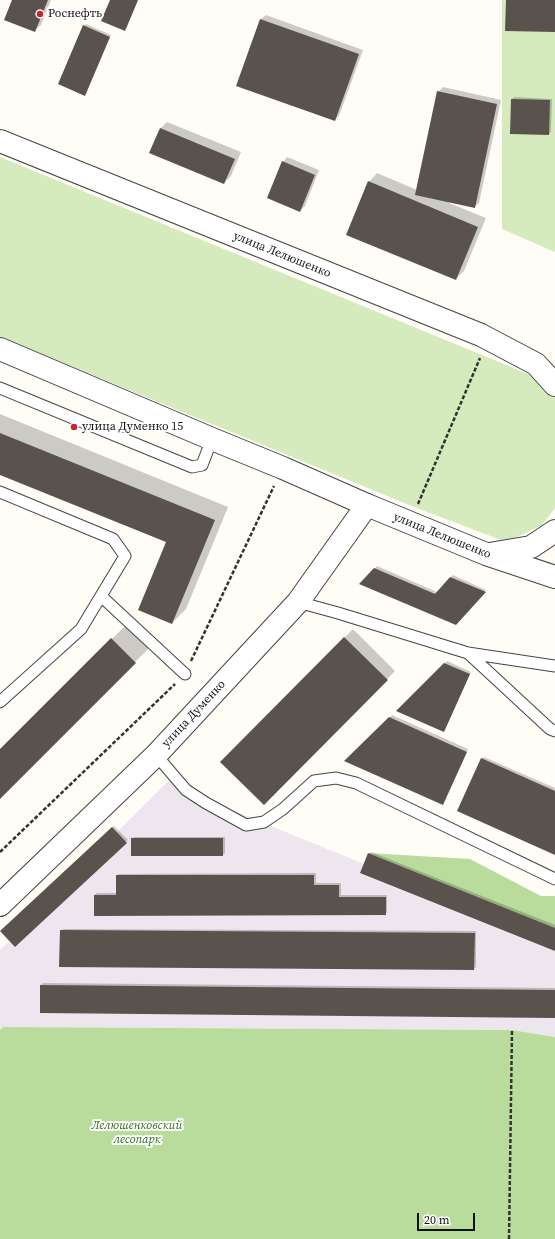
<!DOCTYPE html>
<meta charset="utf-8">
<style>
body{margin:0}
#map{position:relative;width:555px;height:1239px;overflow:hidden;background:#fffdf5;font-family:"Source Serif 4",serif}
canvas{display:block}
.scale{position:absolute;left:417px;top:1213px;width:58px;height:18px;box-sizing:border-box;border:2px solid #111;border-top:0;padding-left:5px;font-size:12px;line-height:14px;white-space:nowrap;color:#111;-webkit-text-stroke:3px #fff;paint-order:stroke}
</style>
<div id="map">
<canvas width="555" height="1239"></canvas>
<div class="scale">20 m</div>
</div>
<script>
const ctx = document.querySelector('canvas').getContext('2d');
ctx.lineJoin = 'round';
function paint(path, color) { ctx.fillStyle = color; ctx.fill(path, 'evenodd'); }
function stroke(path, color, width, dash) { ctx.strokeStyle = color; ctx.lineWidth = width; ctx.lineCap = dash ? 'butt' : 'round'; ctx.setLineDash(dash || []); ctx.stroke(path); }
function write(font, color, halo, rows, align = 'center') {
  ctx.font = font + ' "Source Serif 4",serif'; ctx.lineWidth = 4; ctx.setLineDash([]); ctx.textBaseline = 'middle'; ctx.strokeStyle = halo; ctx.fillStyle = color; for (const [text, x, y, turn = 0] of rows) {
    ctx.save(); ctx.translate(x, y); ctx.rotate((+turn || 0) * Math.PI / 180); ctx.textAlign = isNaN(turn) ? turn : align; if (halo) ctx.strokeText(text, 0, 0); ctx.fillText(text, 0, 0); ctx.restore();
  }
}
paint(new Path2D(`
 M 169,780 L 205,799 L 555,942 L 555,1037 L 512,1030 L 3,1027 L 0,1030 L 0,950 Z`), '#eee6ef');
paint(new Path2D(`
 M 502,0 L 555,0 L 555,252 L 502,229 Z
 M 0,157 L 538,378 L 555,397 L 555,508 L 542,525 L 517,537 L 501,540 L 414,507 L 0,337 Z`), '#d5ebbd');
paint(new Path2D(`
 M 368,853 L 470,859 L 541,896 L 555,896 L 555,928 Z
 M 3,1027 L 512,1030 L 555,1037 L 555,1239 L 0,1239 L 0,1030 Z`), '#b9dc9c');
paint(new Path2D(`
 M 13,0 L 51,0 L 41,25 L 34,31 Z
 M 111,0 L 138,0 L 127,27 L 125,29 Z
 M 266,15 L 363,50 L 339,116 L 335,120 L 237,85 L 261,19 Z
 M 86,24 L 111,35 L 86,92 L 84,26 Z
 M 443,87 L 501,100 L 479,203 L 474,207 L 449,202 L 449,203 L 486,218 L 464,271 L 456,279 L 369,182 L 377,173 L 417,190 L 438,92 Z
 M 514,97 L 552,99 L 551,132 L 549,134 L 512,99 Z
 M 167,122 L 241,152 L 231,176 L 224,183 L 160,129 Z
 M 287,157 L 319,170 L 305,206 L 300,211 L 283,162 Z
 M 0,414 L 228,507 L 186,609 L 172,623 L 167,541 L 0,473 Z
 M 377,566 L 437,592 L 453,575 L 486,590 L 456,624 L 361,583 Z
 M 126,625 L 149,648 L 0,798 L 0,751 Z
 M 353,629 L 395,671 L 264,804 L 221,762 Z
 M 447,661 L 471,672 L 444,731 L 398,711 Z
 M 392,715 L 468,749 L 442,804 L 346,761 Z
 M 484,757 L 555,788 L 555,854 L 482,759 Z
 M 114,826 L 128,840 L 15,945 L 2,931 Z
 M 134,837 L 225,837 L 225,853 L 223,855 L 132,839 Z
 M 371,852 L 555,925 L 555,950 L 369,854 Z
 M 316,873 L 316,883 L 341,883 L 341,895 L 387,895 L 387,912 L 385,914 L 95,895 L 97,893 L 117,893 L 117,876 L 119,874 Z
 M 63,929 L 476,931 L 476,967 L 474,969 L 61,931 Z
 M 43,983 L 555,988 L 555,1017 L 41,985 Z`), '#0003');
paint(new Path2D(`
 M 12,0 L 48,0 L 35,32 L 4,20 Z
 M 110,0 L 138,0 L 125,31 L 101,21 Z
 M 506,0 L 555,0 L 555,32 L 505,31 Z
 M 260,19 L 359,54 L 335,121 L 236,86 Z
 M 83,25 L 110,37 L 85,96 L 58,84 Z
 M 437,91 L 497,104 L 475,208 L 415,195 Z
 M 511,99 L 550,100 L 549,135 L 510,134 Z
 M 160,128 L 235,159 L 224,184 L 149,153 Z
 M 282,161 L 315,175 L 300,212 L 267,198 Z
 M 368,181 L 478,227 L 456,280 L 346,235 Z
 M 0,433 L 215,520 L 172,624 L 138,610 L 166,542 L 0,475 Z
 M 374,568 L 435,594 L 450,577 L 486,592 L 456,625 L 359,584 Z
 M 344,637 L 388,680 L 264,805 L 220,762 Z
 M 111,638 L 136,663 L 0,799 L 0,749 Z
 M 444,663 L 470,674 L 444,732 L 396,711 Z
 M 389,717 L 467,752 L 443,805 L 344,761 Z
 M 481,758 L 555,791 L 555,855 L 457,811 Z
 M 112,827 L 127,843 L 15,947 L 0,931 Z
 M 131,838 L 223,838 L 223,856 L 131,856 Z
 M 368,853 L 555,928 L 555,951 L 360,873 Z
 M 116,875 L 314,875 L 314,885 L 339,885 L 339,897 L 386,897 L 386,915 L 94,916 L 94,895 L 116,895 Z
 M 60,930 L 475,933 L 474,970 L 59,967 Z
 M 40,985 L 555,990 L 555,1018 L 40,1013 Z`), '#5a524d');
const service = new Path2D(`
 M 0,388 L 192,467 L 202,465 L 212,439
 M 0,492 L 113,539 L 125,556 L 81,629 L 0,702
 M 102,597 L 185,674
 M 298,602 L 338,613 L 468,653 L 555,666
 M 468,653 L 550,729 L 555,731
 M 156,755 L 186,790 L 206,803 L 246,825 L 264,822 L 283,809 L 314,781 L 336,778 L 356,783 L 555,879`);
const minor = new Path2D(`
 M 0,905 L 156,755 L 298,602 L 367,505`);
const tertiary = new Path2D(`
 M 0,141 L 481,335 L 536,364 L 555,385
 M 0,349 L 212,439 L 283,468 L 367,505 L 486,554 L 555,577
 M 489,554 L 531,547 L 555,531`);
stroke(service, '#444', 13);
stroke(minor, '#444', 24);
stroke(tertiary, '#444', 24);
stroke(new Path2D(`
 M 418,504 L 480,358
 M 191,661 L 274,486
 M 0,852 L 175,684
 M 509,1239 L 512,1030`), '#333', 2.5, [4, 2]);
stroke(service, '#fff', 11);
stroke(minor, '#fff', 22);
stroke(tertiary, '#fff', 22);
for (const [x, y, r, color] of [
 [40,14,4,"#c4262e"],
 [74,427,4,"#c4262e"]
]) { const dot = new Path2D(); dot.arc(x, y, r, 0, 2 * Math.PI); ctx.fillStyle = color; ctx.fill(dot); stroke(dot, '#fff', 1.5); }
write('12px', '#111', '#fff', [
 ["Роснефть",48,14],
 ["улица Думенко 15",82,427]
], 'left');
write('12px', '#111', '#fff', [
 ["улица Лелюшенко",282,255,22],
 ["улица Лелюшенко",442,536,22],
 ["улица Думенко",194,714,-47]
]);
write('italic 12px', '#2f6b1f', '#fff', [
 ["Лелюшенковский",137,1126],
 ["лесопарк",137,1140]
]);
</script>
